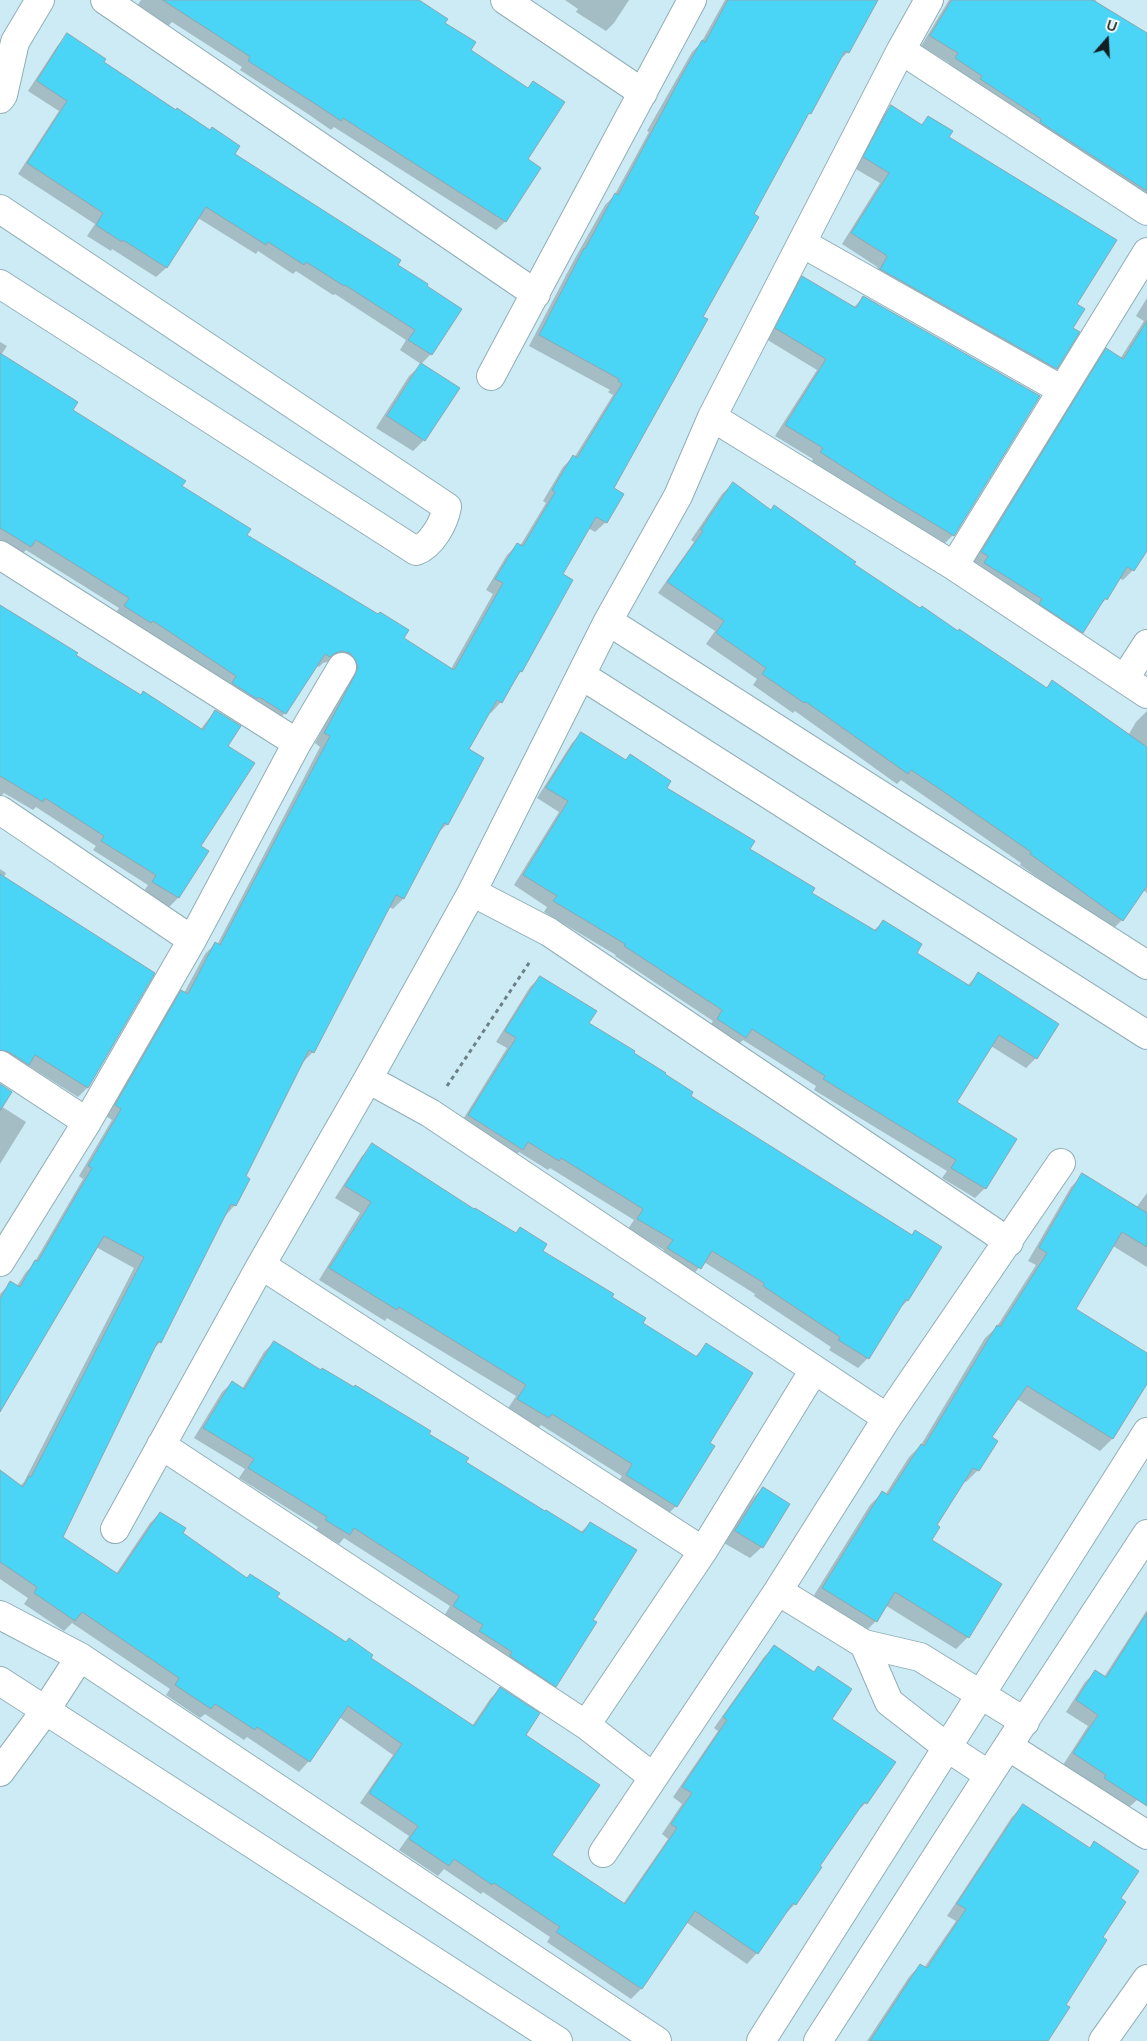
<!DOCTYPE html>
<style>
body{margin:0}
#map{position:relative;width:1147px;height:2041px;overflow:hidden;background:#cdebf4;font-family:Mulish,sans-serif}
canvas{display:block}
.north{position:absolute;left:1082px;top:15px;width:50px;height:50px;-webkit-text-stroke:4px #fff;paint-order:stroke;rotate:19deg;font-size:14px;font-weight:700;line-height:20px;text-align:center;color:#141e22}
.north::after{content:'';display:block;margin:auto;width:18px;height:22px;background:#141e22;clip-path:polygon(50% 0,100% 100%,50% 72%,0 100%)}
</style>
<div id="map">
<canvas width="1147" height="2041"></canvas>
<div class="north">U</div>
</div>
<script>
const ctx = document.querySelector('canvas').getContext('2d');
ctx.lineJoin = 'round';
function paint(path, color) { ctx.fillStyle = color; ctx.fill(path, 'evenodd'); }
function stroke(path, color, width, dash) { ctx.strokeStyle = color; ctx.lineWidth = width; ctx.lineCap = dash ? 'butt' : 'round'; ctx.setLineDash(dash || []); ctx.stroke(path); }
paint(new Path2D(`
 M 141,0 L 408,0 L 444,23 L 469,50 L 526,160 L 506,221 L 496,230 L 334,127 L 331,130 L 308,114 L 240,70 L 242,67 L 172,22 L 164,30 L 134,11 Z
 M 565,0 L 629,0 L 614,23 L 606,31 L 576,12 L 578,9 Z
 M 725,0 L 877,0 L 848,52 L 837,62 L 752,215 L 702,317 L 613,489 L 606,522 L 595,532 L 588,528 L 562,574 L 572,580 L 521,671 L 501,702 L 491,713 L 489,712 L 467,750 L 482,758 L 447,824 L 437,834 L 403,899 L 393,909 L 389,907 L 313,1052 L 303,1062 L 244,1177 L 235,1205 L 225,1216 L 160,1342 L 152,1351 L 61,1537 L 116,1574 L 150,1523 L 160,1513 L 181,1533 L 247,1579 L 472,1726 L 490,1699 L 500,1689 L 524,1735 L 551,1856 L 623,1904 L 668,1839 L 662,1834 L 682,1804 L 673,1797 L 718,1731 L 714,1728 L 764,1657 L 774,1647 L 830,1719 L 894,1762 L 866,1803 L 855,1813 L 795,1904 L 785,1914 L 757,1953 L 747,1964 L 686,1922 L 641,1989 L 631,1999 L 547,1942 L 550,1937 L 483,1892 L 481,1894 L 444,1869 L 438,1876 L 399,1850 L 409,1836 L 360,1803 L 393,1755 L 339,1717 L 309,1761 L 299,1772 L 247,1737 L 244,1740 L 205,1714 L 200,1718 L 166,1695 L 170,1689 L 72,1623 L 64,1631 L 24,1604 L 28,1598 L 0,1579 L 0,1471 L 20,1486 L 24,1482 L 134,1268 L 96,1247 L 0,1407 L 0,1294 L 11,1283 L 17,1286 L 26,1272 L 33,1265 L 83,1179 L 79,1176 L 112,1120 L 106,1116 L 171,1001 L 182,991 L 184,993 L 205,954 L 215,944 L 217,945 L 320,747 L 315,743 L 346,686 L 331,661 L 323,663 L 319,667 L 316,665 L 285,713 L 275,724 L 114,616 L 119,608 L 26,550 L 20,556 L 0,542 L 0,342 L 7,346 L 1,355 L 71,410 L 181,486 L 246,535 L 451,669 L 493,594 L 486,590 L 507,555 L 517,545 L 520,546 L 546,503 L 543,501 L 563,467 L 573,457 L 574,458 L 613,395 L 608,392 L 610,390 L 529,346 L 574,260 L 605,205 L 614,196 L 649,132 L 647,131 L 692,52 L 701,43 Z
 M 949,0 L 1096,0 L 1095,2 L 1147,33 L 1147,207 L 946,68 L 949,63 L 921,46 Z
 M 68,35 L 102,63 L 397,265 L 431,354 L 421,364 L 400,350 L 406,340 L 335,294 L 333,295 L 296,271 L 293,274 L 258,251 L 256,254 L 198,218 L 166,268 L 156,277 L 112,249 L 111,251 L 87,236 L 95,224 L 18,174 L 59,111 L 28,91 L 58,45 Z
 M 891,107 L 920,126 L 928,118 L 948,138 L 1075,305 L 1072,328 L 1078,332 L 1056,368 L 1046,379 L 871,280 L 878,268 L 876,266 L 842,244 L 880,183 L 854,168 L 881,117 Z
 M 803,277 L 853,308 L 864,297 L 953,535 L 943,545 L 811,463 L 813,459 L 775,436 L 817,370 L 766,339 L 792,287 Z
 M 1147,298 L 1147,548 L 1133,570 L 1123,580 L 1119,578 L 1106,599 L 1096,609 L 1082,632 L 1072,642 L 972,562 L 1097,360 L 1106,350 L 1120,359 L 1144,321 L 1136,316 Z
 M 421,365 L 424,440 L 413,451 L 376,428 L 409,376 Z
 M 733,484 L 770,511 L 775,506 L 852,564 L 920,610 L 1045,689 L 1053,681 L 1129,734 L 1136,722 L 1147,711 L 1147,893 L 1143,890 L 1122,920 L 1112,930 L 1020,865 L 1021,863 L 933,802 L 901,780 L 897,784 L 795,711 L 793,713 L 753,685 L 757,679 L 706,644 L 715,631 L 658,593 L 694,542 L 691,540 L 722,494 Z
 M 0,607 L 75,656 L 140,696 L 143,693 L 200,730 L 215,711 L 226,746 L 200,846 L 208,851 L 178,898 L 169,907 L 144,891 L 148,885 L 93,850 L 96,846 L 36,807 L 33,810 L 4,793 L 0,797 Z
 M 582,733 L 625,761 L 630,756 L 665,788 L 748,849 L 810,893 L 873,931 L 883,922 L 915,954 L 967,986 L 978,974 L 1036,1058 L 1026,1068 L 991,1046 L 956,1103 L 985,1188 L 975,1198 L 942,1178 L 947,1171 L 814,1090 L 816,1086 L 743,1040 L 735,1048 L 707,1030 L 713,1021 L 615,956 L 616,955 L 544,912 L 547,907 L 514,885 L 559,812 L 537,798 L 572,743 Z
 M 0,869 L 6,873 L 4,877 L 153,974 L 87,1088 L 78,1097 L 27,1065 L 18,1074 L 0,1062 Z
 M 540,977 L 588,1023 L 663,1075 L 689,1096 L 911,1236 L 915,1231 L 908,1300 L 898,1310 L 868,1358 L 858,1368 L 829,1350 L 831,1347 L 754,1296 L 755,1294 L 704,1262 L 690,1278 L 658,1259 L 664,1250 L 628,1229 L 634,1220 L 550,1168 L 548,1170 L 519,1152 L 512,1159 L 459,1126 L 507,1048 L 496,1042 L 530,987 Z
 M 0,1085 L 1,1106 L 26,1122 L 0,1164 Z
 M 373,1145 L 474,1211 L 515,1234 L 520,1229 L 541,1251 L 610,1298 L 641,1323 L 695,1357 L 706,1345 L 676,1506 L 665,1517 L 615,1487 L 622,1476 L 541,1425 L 537,1429 L 507,1410 L 516,1396 L 387,1318 L 385,1321 L 319,1280 L 360,1213 L 335,1198 L 362,1156 Z
 M 1083,1175 L 1136,1208 L 1147,1193 L 1147,1267 L 1113,1246 L 1074,1309 L 1147,1354 L 1147,1382 L 1112,1439 L 1100,1451 L 1017,1399 L 990,1438 L 996,1441 L 978,1470 L 966,1482 L 964,1481 L 935,1526 L 930,1541 L 968,1637 L 956,1649 L 885,1605 L 876,1621 L 864,1633 L 811,1600 L 870,1505 L 882,1493 L 885,1495 L 909,1457 L 921,1445 L 985,1338 L 996,1328 L 1036,1265 L 1028,1261 L 1071,1187 Z
 M 274,1342 L 427,1435 L 465,1462 L 580,1533 L 590,1523 L 592,1620 L 555,1686 L 546,1696 L 444,1616 L 450,1606 L 344,1538 L 339,1544 L 316,1530 L 318,1527 L 239,1478 L 245,1469 L 194,1438 L 222,1392 L 232,1383 L 242,1389 L 264,1352 Z
 M 763,1488 L 762,1547 L 750,1558 L 724,1543 L 751,1500 Z
 M 1147,1610 L 1147,1785 L 1137,1800 L 1126,1810 L 1096,1786 L 1063,1765 L 1088,1726 L 1066,1712 L 1085,1682 L 1096,1672 L 1104,1677 Z
 M 1023,1806 L 1089,1849 L 1095,1843 L 1119,1899 L 1102,1937 L 1045,2041 L 867,2041 L 909,1977 L 920,1965 L 924,1968 L 956,1921 L 947,1916 L 1012,1817 Z`), '#0003');
const building = new Path2D(`
 M 163,0 L 419,0 L 448,19 L 445,23 L 476,42 L 471,50 L 528,88 L 533,81 L 565,102 L 528,159 L 541,168 L 506,222 L 343,118 L 341,121 L 317,105 L 248,61 L 250,57 Z
 M 728,0 L 878,0 L 849,53 L 845,51 L 811,114 L 809,113 L 754,214 L 759,217 L 703,317 L 708,319 L 614,488 L 624,494 L 607,523 L 596,517 L 563,574 L 573,580 L 522,672 L 520,671 L 502,703 L 497,700 L 469,749 L 484,758 L 462,799 L 448,825 L 444,823 L 404,899 L 396,895 L 314,1053 L 309,1050 L 246,1176 L 250,1179 L 236,1206 L 231,1204 L 161,1343 L 158,1341 L 63,1537 L 118,1574 L 160,1512 L 186,1528 L 183,1533 L 247,1578 L 250,1574 L 280,1593 L 277,1597 L 346,1642 L 349,1638 L 373,1655 L 371,1658 L 474,1726 L 500,1687 L 540,1713 L 526,1735 L 600,1785 L 552,1855 L 625,1904 L 677,1828 L 671,1824 L 692,1793 L 682,1787 L 727,1720 L 723,1717 L 774,1645 L 814,1672 L 818,1666 L 852,1689 L 832,1719 L 896,1762 L 867,1804 L 864,1802 L 820,1866 L 822,1867 L 796,1905 L 793,1903 L 758,1954 L 695,1911 L 642,1989 L 556,1932 L 560,1927 L 494,1883 L 492,1885 L 454,1859 L 449,1866 L 409,1839 L 418,1826 L 369,1793 L 402,1744 L 348,1706 L 310,1762 L 257,1727 L 255,1730 L 215,1704 L 211,1709 L 175,1685 L 179,1678 L 82,1612 L 75,1621 L 34,1593 L 37,1587 L 0,1562 L 0,1470 L 23,1487 L 29,1476 L 31,1477 L 144,1257 L 104,1236 L 0,1412 L 0,1299 L 10,1281 L 20,1287 L 35,1260 L 38,1261 L 92,1168 L 88,1166 L 121,1109 L 115,1105 L 181,990 L 188,994 L 215,942 L 220,945 L 330,736 L 324,733 L 355,675 L 358,667 L 355,659 L 350,653 L 342,651 L 335,653 L 330,657 L 325,654 L 286,714 L 259,697 L 257,699 L 232,683 L 236,676 L 153,621 L 151,623 L 124,606 L 129,598 L 36,540 L 31,547 L 0,528 L 0,353 L 78,402 L 73,410 L 186,481 L 182,486 L 251,529 L 247,535 L 378,614 L 380,612 L 409,630 L 404,638 L 454,670 L 503,583 L 495,579 L 517,543 L 523,546 L 555,492 L 552,490 L 573,455 L 577,458 L 622,384 L 618,381 L 619,379 L 539,335 L 584,248 L 585,249 L 615,193 L 618,195 L 683,73 L 702,40 L 705,42 Z
 M 952,0 L 1093,0 L 1147,33 L 1147,191 L 1040,122 L 1041,119 L 980,79 L 982,76 L 955,58 L 958,53 L 930,36 Z
 M 67,33 L 106,59 L 104,62 L 176,110 L 177,108 L 210,130 L 212,127 L 240,146 L 235,154 L 401,260 L 398,265 L 428,284 L 427,286 L 462,309 L 432,355 L 408,340 L 415,330 L 345,285 L 344,286 L 306,262 L 304,265 L 268,242 L 266,245 L 206,207 L 167,268 L 123,240 L 122,242 L 96,225 L 103,213 L 27,163 L 67,101 L 37,81 Z
 M 891,105 L 922,125 L 928,116 L 953,131 L 949,137 L 1117,240 L 1077,304 L 1085,309 L 1073,328 L 1080,332 L 1057,369 L 880,269 L 887,257 L 886,255 L 851,233 L 889,173 L 863,157 Z
 M 802,276 L 856,308 L 863,296 L 1040,396 L 954,536 L 893,499 L 820,452 L 823,448 L 785,425 L 826,359 L 775,328 Z
 M 1147,321 L 1147,551 L 1134,571 L 1127,567 L 1107,600 L 1105,598 L 1083,633 L 1039,604 L 1042,599 L 984,563 L 988,556 L 981,552 L 1106,348 L 1123,359 Z
 M 421,363 L 460,388 L 425,441 L 387,416 Z
 M 733,482 L 771,510 L 774,505 L 856,562 L 854,564 L 920,608 L 922,606 L 958,631 L 959,629 L 1047,688 L 1052,680 L 1147,747 L 1147,886 L 1123,921 L 1030,854 L 1031,852 L 944,792 L 911,770 L 908,774 L 806,702 L 804,703 L 762,674 L 766,668 L 716,633 L 724,621 L 667,582 L 703,531 L 701,530 Z
 M 0,605 L 78,653 L 76,655 L 141,695 L 143,691 L 203,730 L 215,710 L 241,726 L 228,746 L 255,763 L 201,846 L 209,851 L 179,898 L 152,882 L 156,875 L 101,841 L 104,836 L 45,798 L 43,802 L 0,776 Z
 M 581,732 L 626,760 L 630,754 L 671,781 L 667,788 L 755,841 L 750,849 L 815,888 L 812,893 L 876,931 L 883,920 L 922,944 L 917,953 L 970,986 L 978,972 L 1059,1024 L 1037,1059 L 999,1035 L 957,1102 L 1017,1139 L 986,1189 L 951,1168 L 956,1160 L 823,1079 L 825,1076 L 752,1029 L 746,1038 L 717,1019 L 722,1010 L 624,946 L 625,944 L 553,901 L 557,896 L 523,875 L 568,801 L 546,788 Z
 M 0,874 L 155,973 L 88,1088 L 35,1055 L 29,1065 L 9,1052 L 0,1050 Z
 M 540,976 L 597,1011 L 589,1023 L 635,1051 L 634,1053 L 666,1073 L 665,1074 L 693,1092 L 691,1096 L 912,1235 L 915,1230 L 942,1247 L 908,1301 L 906,1299 L 869,1359 L 838,1340 L 840,1337 L 763,1286 L 764,1283 L 712,1251 L 701,1269 L 667,1248 L 673,1240 L 637,1219 L 643,1209 L 561,1158 L 559,1161 L 528,1142 L 523,1150 L 468,1115 L 516,1038 L 505,1031 Z
 M 0,1084 L 12,1092 L 0,1111 Z
 M 372,1143 L 474,1209 L 475,1208 L 516,1233 L 520,1227 L 547,1244 L 543,1251 L 614,1294 L 612,1297 L 646,1318 L 643,1323 L 697,1357 L 706,1343 L 753,1373 L 710,1443 L 715,1446 L 677,1507 L 626,1475 L 632,1464 L 552,1414 L 549,1418 L 517,1399 L 526,1385 L 399,1307 L 397,1310 L 329,1268 L 371,1202 L 345,1186 Z
 M 1082,1173 L 1147,1213 L 1147,1247 L 1122,1232 L 1076,1309 L 1147,1353 L 1147,1384 L 1113,1439 L 1027,1386 L 992,1437 L 998,1441 L 979,1471 L 973,1468 L 937,1525 L 940,1527 L 932,1540 L 1002,1584 L 969,1638 L 895,1592 L 877,1622 L 822,1588 L 882,1491 L 888,1495 L 921,1444 L 924,1446 L 997,1325 L 1000,1327 L 1047,1253 L 1039,1248 Z
 M 274,1341 L 321,1370 L 322,1368 L 354,1387 L 355,1385 L 431,1431 L 429,1434 L 469,1458 L 466,1462 L 545,1511 L 546,1510 L 583,1533 L 590,1522 L 637,1550 L 593,1620 L 597,1622 L 556,1687 L 510,1656 L 512,1652 L 479,1631 L 483,1625 L 453,1606 L 459,1596 L 354,1528 L 350,1535 L 325,1520 L 327,1517 L 248,1468 L 254,1459 L 203,1428 L 232,1381 L 244,1389 Z
 M 763,1487 L 790,1504 L 763,1548 L 735,1531 Z
 M 1147,1613 L 1147,1806 L 1104,1778 L 1106,1775 L 1073,1753 L 1098,1715 L 1076,1700 L 1095,1670 L 1106,1677 Z
 M 1023,1804 L 1090,1848 L 1094,1841 L 1139,1871 L 1121,1898 L 1126,1902 L 1103,1937 L 1107,1940 L 1066,2005 L 1070,2007 L 1048,2041 L 870,2041 L 920,1964 L 927,1968 L 966,1909 L 957,1904 Z`);
paint(building, '#4ad4f6');
stroke(building, '#8ba7b0', 1);
const street = new Path2D(`
 M 105,0 L 536,294
 M 505,0 L 643,93
 M 901,50 L 1147,211
 M 0,99 L 3,95 L 15,42 L 40,0
 M 0,209 L 447,507 C 444,523 432,545 416,551 L 0,284
 M 802,243 L 1062,390
 M 491,376 L 692,0
 M 712,417 L 954,566 L 1147,694
 M 0,555 L 297,743
 M 954,566 L 1147,252
 M 608,621 L 1147,965
 M 581,675 L 1147,1035
 M 1125,678 L 1147,644
 M 0,810 L 192,940
 M 472,892 L 549,932 L 1009,1242
 M 0,1065 L 87,1122
 M 368,1079 L 430,1113 L 887,1418
 M 0,1262 L 87,1122 L 192,940 L 297,743 L 342,667
 M 261,1265 L 703,1551
 M 161,1445 L 586,1725 L 653,1777
 M 115,1529 L 261,1265 L 368,1079 L 472,892 L 608,621 L 678,496 L 712,417 L 901,50 L 929,0
 M 778,1591 L 864,1644 L 920,1657 L 1025,1722
 M 0,1615 L 80,1657 L 657,2041
 M 864,1644 L 889,1702 L 948,1748 L 989,1775
 M 0,1681 L 558,2041
 M 586,1725 L 703,1551 L 814,1370
 M 1008,1746 L 1147,1835
 M 0,1772 L 45,1711 L 80,1657
 M 603,1853 L 778,1591 L 887,1418 L 1061,1163
 M 761,2041 L 1147,1432
 M 818,2041 L 989,1775 L 1147,1534
 M 1103,2041 L 1147,1979`);
stroke(street, '#91aeb6', 30);
stroke(new Path2D(`
 M 447,1086 L 531,960`), '#6c8086', 3, [4, 4]);
stroke(street, '#fff', 28);
</script>
